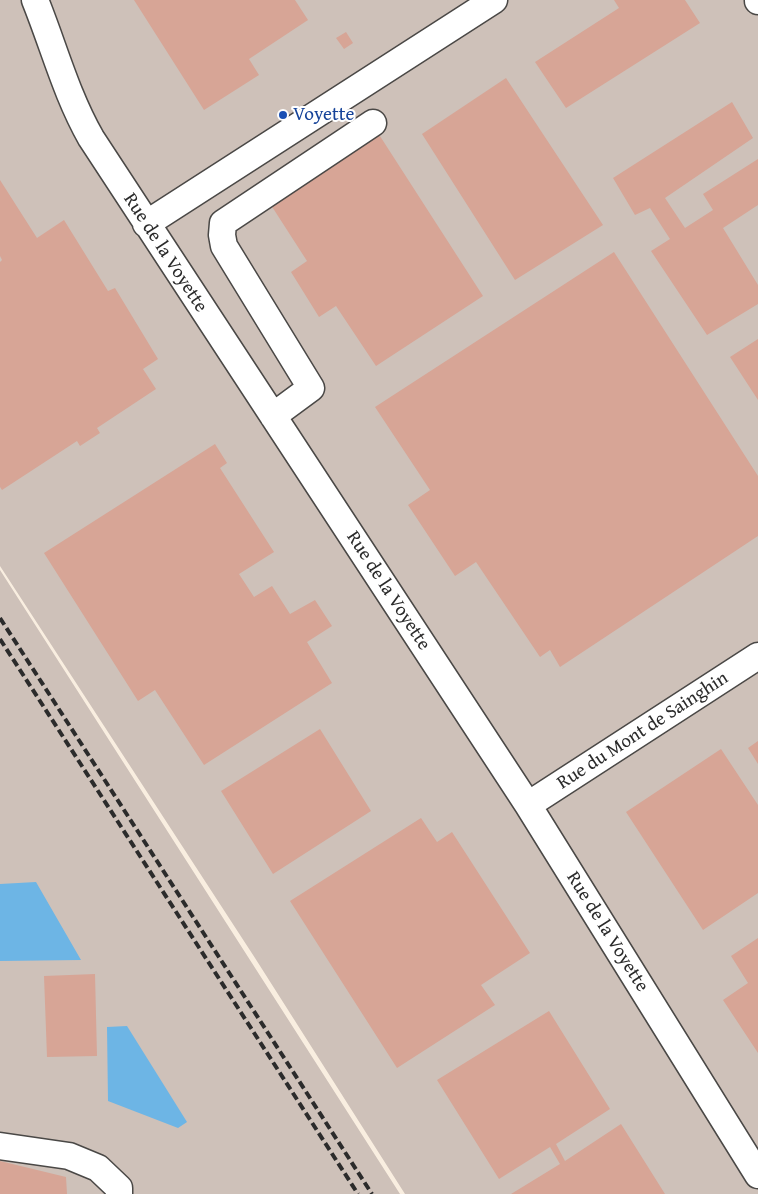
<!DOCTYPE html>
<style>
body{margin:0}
canvas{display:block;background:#f9eee0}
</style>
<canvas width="758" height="1194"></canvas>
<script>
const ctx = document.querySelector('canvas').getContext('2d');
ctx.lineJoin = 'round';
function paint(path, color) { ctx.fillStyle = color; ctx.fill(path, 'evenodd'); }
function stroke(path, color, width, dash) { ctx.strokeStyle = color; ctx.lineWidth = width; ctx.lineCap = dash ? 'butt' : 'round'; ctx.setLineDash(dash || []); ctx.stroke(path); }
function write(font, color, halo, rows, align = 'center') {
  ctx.font = font + ' "Gentium Book Plus",serif'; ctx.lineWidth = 4; ctx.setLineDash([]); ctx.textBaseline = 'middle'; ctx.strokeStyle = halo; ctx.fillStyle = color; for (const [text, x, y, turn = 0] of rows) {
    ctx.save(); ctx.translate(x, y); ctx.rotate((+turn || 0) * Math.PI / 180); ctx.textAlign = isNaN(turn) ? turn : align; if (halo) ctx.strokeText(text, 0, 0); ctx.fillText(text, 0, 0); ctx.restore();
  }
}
paint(new Path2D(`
 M 0,0 L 758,0 L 758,1194 L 405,1194 L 255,958 L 0,566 Z
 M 0,570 L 400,1194 L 0,1194 Z`), '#cec1b9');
paint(new Path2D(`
 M 36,882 L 81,960 L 0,961 L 0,884 Z
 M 127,1026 L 187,1122 L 178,1128 L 108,1101 L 107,1027 Z`), '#6db5e5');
paint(new Path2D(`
 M 134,0 L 295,0 L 308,20 L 249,59 L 259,75 L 204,110 Z
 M 614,0 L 685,0 L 700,23 L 566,108 L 535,62 L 619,8 Z
 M 346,32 L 353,43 L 344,49 L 336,38 Z
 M 506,78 L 603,225 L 515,280 L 422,134 Z
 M 732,102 L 753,138 L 665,198 L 685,228 L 713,210 L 703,194 L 758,159 L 758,205 L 723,228 L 758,285 L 758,304 L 707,335 L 651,251 L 670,239 L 650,208 L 635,215 L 613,178 Z
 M 378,133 L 483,296 L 376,366 L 336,306 L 319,317 L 291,272 L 307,261 L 269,202 Z
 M 0,180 L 37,238 L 64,220 L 108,291 L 115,288 L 158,359 L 143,369 L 156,389 L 97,428 L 100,433 L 80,446 L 77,441 L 2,490 L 0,487 L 0,262 L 2,260 L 0,256 Z
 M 614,252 L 758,476 L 758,536 L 560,667 L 550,650 L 540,657 L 476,562 L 455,576 L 408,505 L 430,490 L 375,407 Z
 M 758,339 L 758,400 L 730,357 Z
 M 215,444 L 227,463 L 220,468 L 274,552 L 239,574 L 254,597 L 272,586 L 290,614 L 315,600 L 332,626 L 307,642 L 332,683 L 204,765 L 155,690 L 138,701 L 44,553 Z
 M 320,729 L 371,811 L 273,874 L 221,791 Z
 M 758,741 L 758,764 L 748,748 Z
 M 721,749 L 758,805 L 758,893 L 703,930 L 626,812 Z
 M 421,818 L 437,842 L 452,832 L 530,953 L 481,985 L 495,1005 L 397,1068 L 290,901 Z
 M 758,938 L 758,1053 L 723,1000 L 748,983 L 731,956 Z
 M 95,974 L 97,1056 L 47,1057 L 44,976 Z
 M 549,1011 L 610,1109 L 556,1144 L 565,1161 L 621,1124 L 665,1194 L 511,1194 L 560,1164 L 550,1147 L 499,1179 L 437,1080 Z
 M 0,1161 L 66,1177 L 67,1194 L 0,1194 Z`), '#d7a596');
const minor = new Path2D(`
 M 35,0 C 54,47 66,94 91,138 L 528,805 L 758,1175
 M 758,0 L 758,1
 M 146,224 L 494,0
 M 273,416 L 311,388 L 224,246 L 222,235 L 223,223 L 373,123
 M 528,805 L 758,656
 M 0,1146 L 69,1156 L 98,1168 L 119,1188 L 119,1194`);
stroke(minor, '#4a4846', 29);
stroke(minor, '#fff', 26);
stroke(new Path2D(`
 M 0,618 L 372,1194
 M 0,639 L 358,1194`), '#2b2b2b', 4, [8, 4]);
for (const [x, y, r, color] of [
 [283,115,5,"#1a4fb4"]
]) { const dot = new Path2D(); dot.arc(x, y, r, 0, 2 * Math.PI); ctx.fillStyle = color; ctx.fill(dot); stroke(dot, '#fff', 2); }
write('19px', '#164399', '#fff', [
 ["Voyette",293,115]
], 'left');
write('19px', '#2b2b2b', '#fff', [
 ["Rue de la Voyette",165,253,57],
 ["Rue de la Voyette",388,591,57],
 ["Rue du Mont de Sainghin",643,731,-33],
 ["Rue de la Voyette",607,932,58]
]);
</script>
